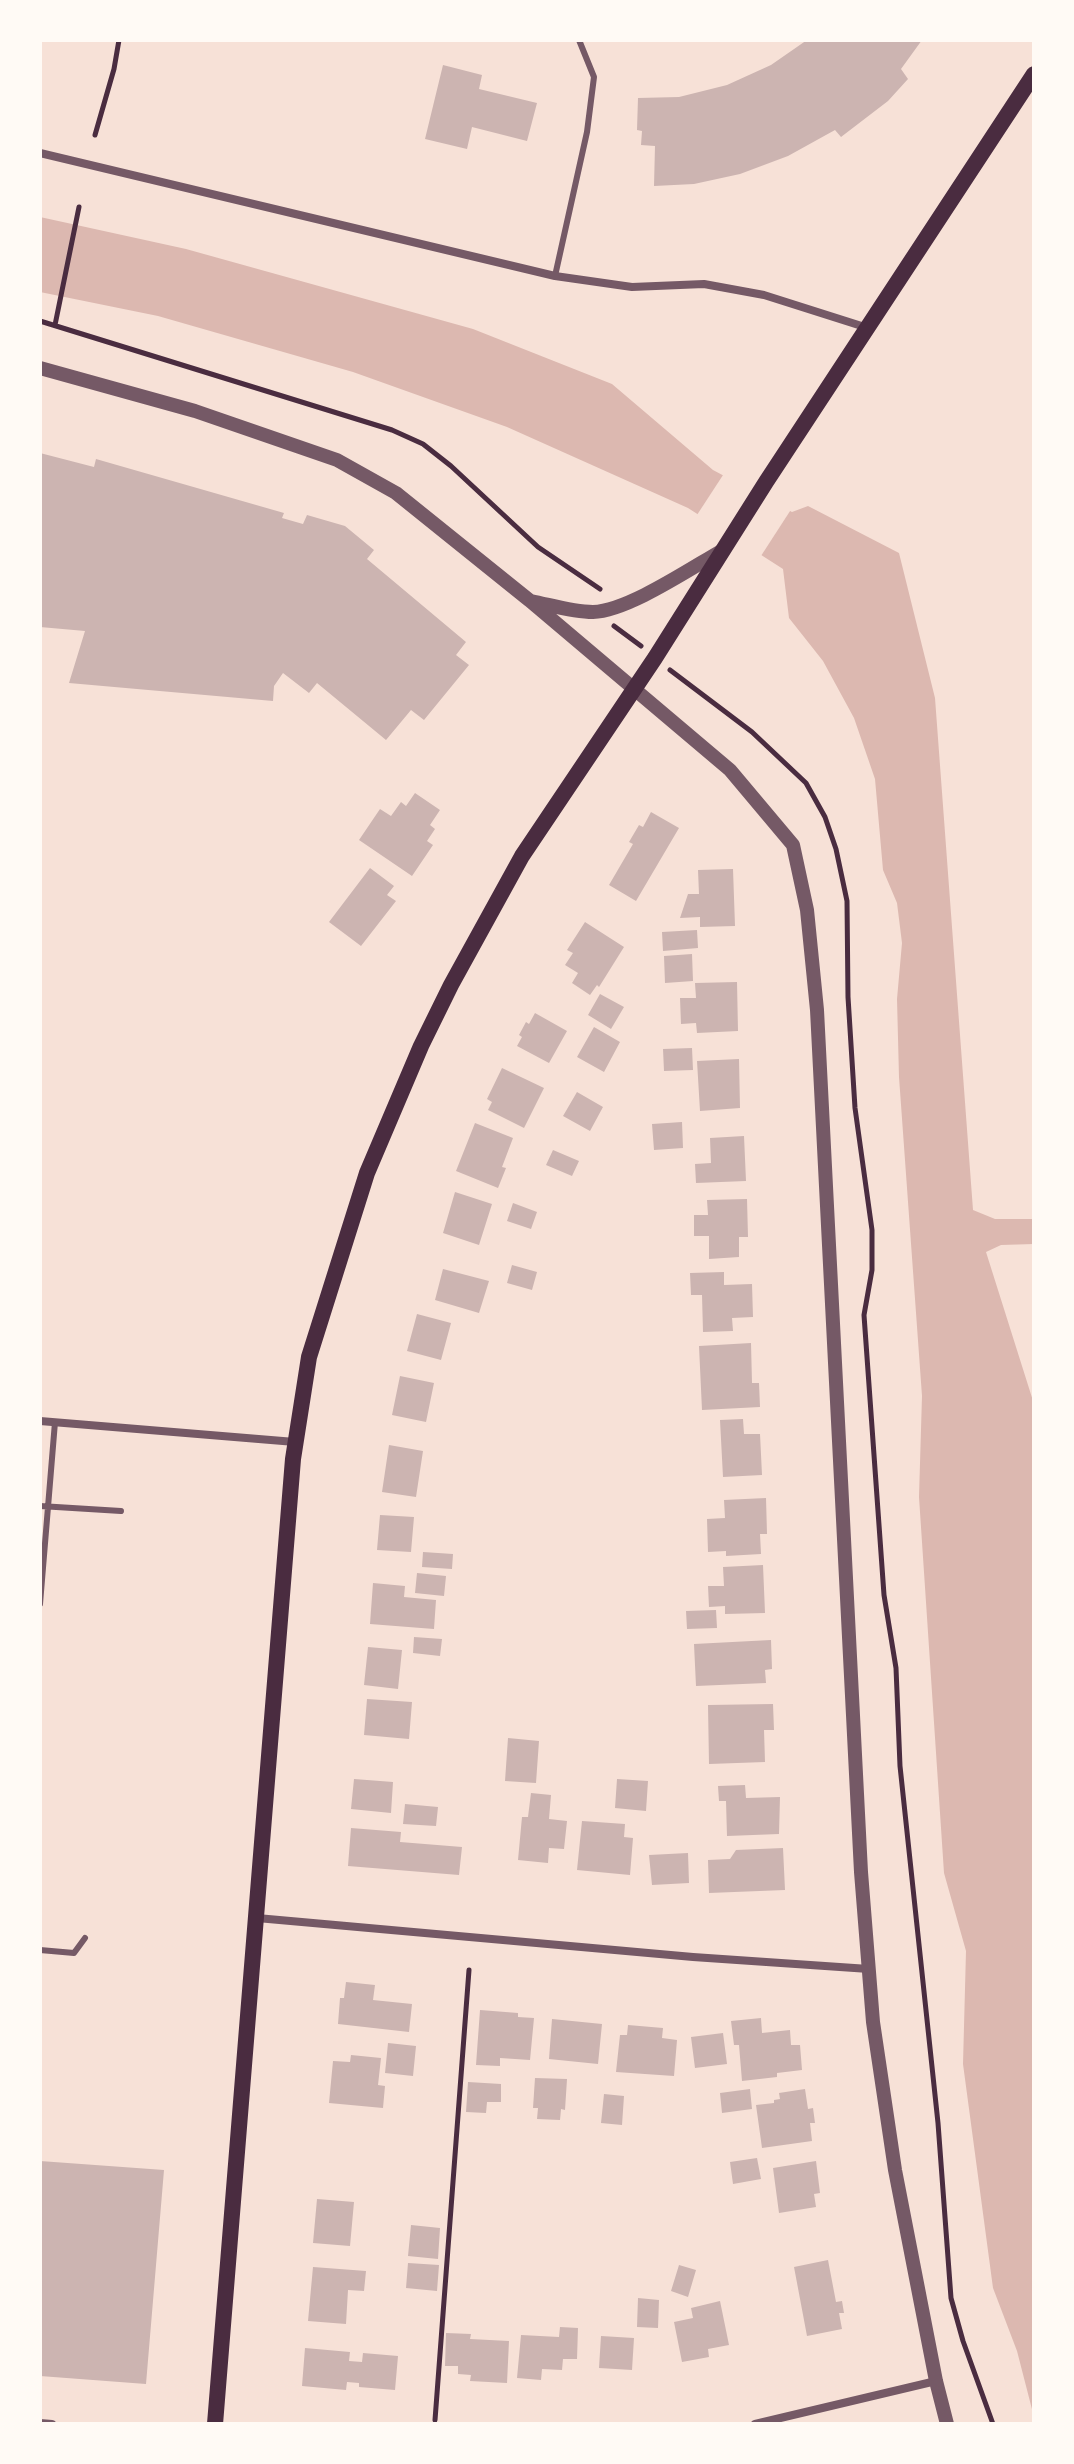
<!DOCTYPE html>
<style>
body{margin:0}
#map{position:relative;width:1074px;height:2464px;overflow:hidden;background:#f7e1d7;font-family:Figtree,sans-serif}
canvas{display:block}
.frame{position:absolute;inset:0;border:42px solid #fffaf5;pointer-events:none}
</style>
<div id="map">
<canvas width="1074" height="2464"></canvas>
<div class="frame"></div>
</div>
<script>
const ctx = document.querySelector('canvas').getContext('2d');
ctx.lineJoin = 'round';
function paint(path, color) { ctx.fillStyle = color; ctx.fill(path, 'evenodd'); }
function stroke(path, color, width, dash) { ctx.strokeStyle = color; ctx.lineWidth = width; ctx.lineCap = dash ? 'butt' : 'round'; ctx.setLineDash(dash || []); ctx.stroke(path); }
paint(new Path2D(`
 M 40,217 L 186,249 L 473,329 L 612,384 L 713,470 L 792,512 L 808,506 L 899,553 L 935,698 L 973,1210 L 995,1219 L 1034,1219 L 1034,1244 L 1001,1245 L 986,1252 L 1034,1404 L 1034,2417 L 1017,2351 L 993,2288 L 963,2064 L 966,1951 L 944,1873 L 919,1497 L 922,1396 L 899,1077 L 897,999 L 902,943 L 897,903 L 883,870 L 875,779 L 854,718 L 823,661 L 789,618 L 783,569 L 688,508 L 507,427 L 353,372 L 158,316 L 40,292 Z`), '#dcb8b0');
paint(new Path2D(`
 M 725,472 L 792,508 L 759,559 L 695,518 Z`), '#f7e1d7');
paint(new Path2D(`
 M 807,40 L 922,40 L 901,69 L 908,79 L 888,101 L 841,137 L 835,130 L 788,156 L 740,174 L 694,184 L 654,186 L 655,146 L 641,145 L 642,131 L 637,130 L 638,98 L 679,97 L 727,85 L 771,65 Z
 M 443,65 L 482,75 L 479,89 L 537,103 L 527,141 L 472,127 L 467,149 L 425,139 Z
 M 40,453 L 94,467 L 96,459 L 284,513 L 282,518 L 303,524 L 307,515 L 345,526 L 374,550 L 367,559 L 466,642 L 456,655 L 469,665 L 424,720 L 411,710 L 386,740 L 317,683 L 309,693 L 283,673 L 274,686 L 273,701 L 69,683 L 85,631 L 40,627 Z
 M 415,793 L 440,810 L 430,825 L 435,829 L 427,841 L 433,845 L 412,876 L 359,840 L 380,809 L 391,816 L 401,802 L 406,806 Z
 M 651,812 L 679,828 L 636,901 L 609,885 L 633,844 L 629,842 L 639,825 L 643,827 Z
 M 370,868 L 394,886 L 387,895 L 396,901 L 361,946 L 329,922 Z
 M 733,869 L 735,926 L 700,927 L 700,917 L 680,918 L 688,894 L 699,894 L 698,870 Z
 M 585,922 L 624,947 L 599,987 L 597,985 L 590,995 L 572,983 L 578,973 L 565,965 L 573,953 L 567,950 Z
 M 697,930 L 698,948 L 663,951 L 662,932 Z
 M 692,954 L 693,981 L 665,983 L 664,956 Z
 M 737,982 L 738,1031 L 697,1033 L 696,1023 L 681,1024 L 680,998 L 696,998 L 695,983 Z
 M 600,994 L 624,1007 L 611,1029 L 588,1015 Z
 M 535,1013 L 567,1031 L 549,1063 L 517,1046 L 522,1037 L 519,1035 L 526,1022 L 529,1024 Z
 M 594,1027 L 620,1042 L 604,1072 L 577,1057 Z
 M 692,1048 L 693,1070 L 664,1071 L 663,1049 Z
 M 739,1059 L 740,1108 L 700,1111 L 697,1061 Z
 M 502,1068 L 544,1088 L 524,1128 L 488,1110 L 492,1102 L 487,1099 Z
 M 577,1092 L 603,1107 L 590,1131 L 563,1116 Z
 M 682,1122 L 683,1148 L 654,1150 L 652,1124 Z
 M 475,1123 L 513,1138 L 502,1167 L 506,1168 L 498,1188 L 456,1171 Z
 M 744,1136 L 746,1181 L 696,1183 L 695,1164 L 711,1163 L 710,1138 Z
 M 553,1150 L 579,1161 L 572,1176 L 546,1165 Z
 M 455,1192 L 492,1204 L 479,1245 L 443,1233 Z
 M 747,1199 L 748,1237 L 739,1237 L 739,1257 L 709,1259 L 709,1236 L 694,1236 L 694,1215 L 708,1215 L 707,1200 Z
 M 513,1203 L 537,1212 L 531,1229 L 507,1221 Z
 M 512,1265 L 537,1272 L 532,1290 L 507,1283 Z
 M 443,1269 L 489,1281 L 479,1313 L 435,1300 Z
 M 724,1272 L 724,1285 L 752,1284 L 753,1317 L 732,1318 L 733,1331 L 703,1332 L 702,1295 L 691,1295 L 690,1273 Z
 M 417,1314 L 451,1323 L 441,1360 L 407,1351 Z
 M 751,1343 L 752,1383 L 759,1383 L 760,1407 L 702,1410 L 699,1346 Z
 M 400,1376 L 434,1383 L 426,1422 L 392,1415 Z
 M 743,1419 L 744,1434 L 760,1434 L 762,1475 L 723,1477 L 720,1420 Z
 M 389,1445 L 423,1451 L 416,1497 L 382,1492 Z
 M 766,1498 L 767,1534 L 760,1534 L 761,1554 L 726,1556 L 726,1551 L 708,1552 L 707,1519 L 725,1518 L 724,1500 Z
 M 380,1515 L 414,1517 L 411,1552 L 377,1550 Z
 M 423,1552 L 453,1554 L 452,1569 L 422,1567 Z
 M 763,1565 L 765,1613 L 725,1614 L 725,1606 L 709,1607 L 708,1586 L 724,1586 L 723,1567 Z
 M 417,1573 L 446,1576 L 444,1596 L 415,1593 Z
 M 373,1583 L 405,1586 L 404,1597 L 436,1600 L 434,1629 L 370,1624 Z
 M 716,1610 L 717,1628 L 687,1629 L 686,1611 Z
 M 414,1637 L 442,1639 L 440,1656 L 413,1653 Z
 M 771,1640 L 772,1669 L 765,1670 L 766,1683 L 696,1686 L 694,1644 Z
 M 368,1647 L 402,1650 L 398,1689 L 364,1685 Z
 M 367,1699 L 412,1702 L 409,1739 L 364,1735 Z
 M 773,1704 L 774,1730 L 764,1730 L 765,1762 L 709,1764 L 708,1705 Z
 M 508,1738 L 539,1741 L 536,1783 L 505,1781 Z
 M 354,1779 L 393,1782 L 391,1813 L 351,1809 Z
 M 617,1779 L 648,1781 L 646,1811 L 615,1808 Z
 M 745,1785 L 746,1798 L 780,1797 L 779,1834 L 727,1836 L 726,1801 L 719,1801 L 718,1786 Z
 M 531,1793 L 551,1795 L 549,1819 L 567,1821 L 564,1849 L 549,1848 L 548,1863 L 518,1860 L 522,1817 L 528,1817 Z
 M 405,1804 L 438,1807 L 436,1826 L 403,1824 Z
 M 582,1821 L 625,1824 L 624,1837 L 633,1838 L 630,1875 L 577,1870 Z
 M 351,1828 L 401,1832 L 400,1842 L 462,1847 L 459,1875 L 348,1866 Z
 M 783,1848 L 785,1890 L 709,1893 L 708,1860 L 730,1859 L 736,1850 Z
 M 688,1853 L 689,1883 L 652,1885 L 649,1855 Z
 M 346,1982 L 375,1985 L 373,2000 L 412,2004 L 409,2032 L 338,2024 L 340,1998 L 344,1998 Z
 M 480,2010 L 518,2013 L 518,2017 L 534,2018 L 530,2060 L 500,2058 L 500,2066 L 476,2065 Z
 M 761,2018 L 762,2033 L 790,2030 L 791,2045 L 800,2045 L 802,2070 L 777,2073 L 777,2077 L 742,2081 L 739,2045 L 734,2045 L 731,2021 Z
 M 552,2019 L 602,2024 L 598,2064 L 549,2059 Z
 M 628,2025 L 663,2028 L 662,2038 L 677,2040 L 674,2076 L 616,2072 L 620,2035 L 627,2035 Z
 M 723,2033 L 727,2064 L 695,2068 L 691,2037 Z
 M 388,2043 L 416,2046 L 413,2076 L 385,2073 Z
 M 351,2055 L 381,2058 L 378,2085 L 385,2086 L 383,2108 L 329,2103 L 333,2061 L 350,2062 Z
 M 535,2078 L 567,2079 L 565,2110 L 561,2109 L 560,2120 L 537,2119 L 538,2108 L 533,2108 Z
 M 468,2082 L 501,2084 L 501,2102 L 487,2102 L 486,2113 L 466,2112 Z
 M 750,2089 L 752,2109 L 722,2113 L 720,2093 Z
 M 805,2089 L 808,2109 L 813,2108 L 815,2123 L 810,2123 L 812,2141 L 762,2148 L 756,2105 L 774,2103 L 774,2100 L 780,2099 L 779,2093 Z
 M 604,2094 L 624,2096 L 622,2125 L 601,2123 Z
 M 757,2158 L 761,2179 L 733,2184 L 730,2162 Z
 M 40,2161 L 164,2170 L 146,2384 L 40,2376 Z
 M 816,2161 L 820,2193 L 814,2194 L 816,2207 L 779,2213 L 773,2168 Z
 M 317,2199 L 354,2202 L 350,2246 L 313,2243 Z
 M 411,2225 L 440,2228 L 438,2259 L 408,2256 Z
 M 828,2260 L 836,2302 L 842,2301 L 844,2313 L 839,2313 L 842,2329 L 807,2336 L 794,2267 Z
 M 408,2263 L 439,2265 L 437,2291 L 406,2288 Z
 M 679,2265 L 696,2270 L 688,2297 L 671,2291 Z
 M 313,2267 L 366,2271 L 364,2291 L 348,2290 L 346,2324 L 308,2321 Z
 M 638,2298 L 659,2300 L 658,2328 L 637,2327 Z
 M 720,2301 L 729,2345 L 708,2349 L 709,2357 L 682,2362 L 674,2322 L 693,2318 L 691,2308 Z
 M 560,2327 L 578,2328 L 577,2359 L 563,2359 L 562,2370 L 542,2369 L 541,2380 L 517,2378 L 521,2335 L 559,2337 Z
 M 446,2333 L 471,2334 L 470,2339 L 509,2341 L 507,2383 L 470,2381 L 471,2375 L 458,2374 L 458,2366 L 445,2366 Z
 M 601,2336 L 634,2338 L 632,2370 L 599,2368 Z
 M 305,2348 L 350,2352 L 349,2361 L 362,2362 L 363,2353 L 398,2356 L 395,2390 L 359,2387 L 359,2383 L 347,2382 L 346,2390 L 302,2386 Z`), '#ccb4b1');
stroke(new Path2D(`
 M 95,135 L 114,69 L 119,40
 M 40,321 L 392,430 L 423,444 L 451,466 L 538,547 L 600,589
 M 55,325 L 79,207
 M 614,626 L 641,646
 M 670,670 L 752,732 L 806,783 L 825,817 L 836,849 L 847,901 L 848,997 L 855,1108 L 872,1230 L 872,1270 L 864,1315 L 884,1595 L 896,1668 L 900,1766 L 938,2123 L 951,2298 L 963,2341 L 993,2424
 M 435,2420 L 469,1970`), '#4a2c40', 5);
stroke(new Path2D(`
 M 555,276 L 587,132 L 594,77 L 579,40
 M 40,1506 L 121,1511
 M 40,1604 L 55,1422
 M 40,1950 L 74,1953 L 85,1938`), '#755966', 6);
stroke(new Path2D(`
 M 40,153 L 555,276 L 632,287 L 704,284 L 764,295 L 868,328
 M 40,1421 L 295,1442
 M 257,1918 L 693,1957 L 869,1969
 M 40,2423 L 52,2424
 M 755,2424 L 936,2381`), '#755966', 8);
stroke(new Path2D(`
 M 40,368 L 195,411 L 337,460 L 396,493 L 529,600 L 730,770 L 793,845 L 807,910 L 817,1010 L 861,1872 L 873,2022 L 895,2170 L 936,2381 L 947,2424
 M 531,601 C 551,605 572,612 593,612 C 628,611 691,568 723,550`), '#755966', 14);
stroke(new Path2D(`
 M 215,2424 L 293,1459 L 309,1357 L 367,1173 L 421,1046 L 451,985 L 522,856 L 655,658 L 766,482 L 1034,74`), '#4a2c40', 16);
</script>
